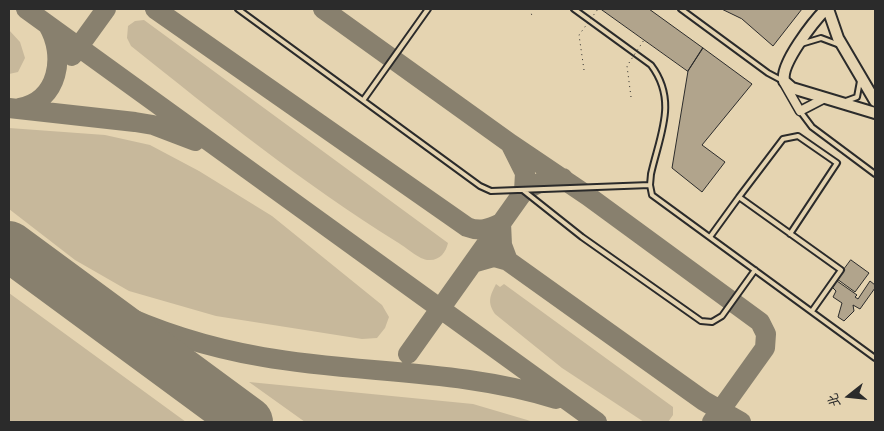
<!DOCTYPE html>
<meta charset="utf-8">
<style>
body{margin:0}
#map{position:relative;width:884px;height:431px;overflow:hidden;background:#e5d4b1;font-family:Pangolin,"LXGW WenKai TC",sans-serif}
canvas{display:block}
.frame{position:absolute;inset:0;border:10px solid #2b2b2b;pointer-events:none}
.north{position:absolute;left:824px;top:371px;width:50px;height:50px;-webkit-text-stroke:4px #e5d4b1;paint-order:stroke;rotate:254deg;font-size:14px;font-weight:700;line-height:20px;text-align:center;color:#2b2b2b}
.north::after{content:'';display:block;margin:auto;width:18px;height:22px;background:#2b2b2b;clip-path:polygon(50% 0,100% 100%,50% 72%,0 100%)}
</style>
<div id="map">
<canvas width="884" height="431"></canvas>
<div class="frame"></div>
<div class="north">北</div>
</div>
<script>
const ctx = document.querySelector('canvas').getContext('2d');
ctx.lineJoin = 'round';
function paint(path, color) { ctx.fillStyle = color; ctx.fill(path, 'evenodd'); }
function stroke(path, color, width, dash) { ctx.strokeStyle = color; ctx.lineWidth = width; ctx.lineCap = dash ? 'butt' : 'round'; ctx.setLineDash(dash || []); ctx.stroke(path); }
paint(new Path2D(`
 M 144,20 L 448,243 C 446,252 440,260 430,260 C 420,261 406,247 397,242 C 304,184 216,114 131,46 L 127,38 L 128,26 L 135,21 Z
 M 9,30 L 20,42 L 25,58 L 18,72 L 9,74 Z
 M 9,128 L 105,135 L 150,145 L 199,171 L 272,216 L 382,305 L 389,317 L 385,328 L 377,338 L 362,339 L 216,316 L 129,291 L 75,260 L 9,209 Z
 M 496,284 L 500,287 L 504,284 L 673,407 L 673,415 L 668,422 L 644,422 L 562,368 L 495,314 C 487,302 490,296 496,284 Z
 M 9,293 L 186,422 L 9,422 Z
 M 249,382 L 473,404 L 534,422 L 305,422 Z`), '#c7b89b');
stroke(new Path2D(`
 M 26,9 L 597,422
 M 155,9 L 467,227 C 480,232 489,229 501,223 L 502,245 L 508,261
 M 323,9 L 511,144 L 588,196 L 760,322 L 766,334 L 765,348 L 712,422
 M 72,56 L 106,9
 M 9,108 L 135,122 L 153,125 L 195,141
 M 19,108 C 59,101 66,55 48,25
 M 511,145 L 525,173 L 524,191 L 543,181 L 563,178
 M 473,263 L 494,257 L 508,261 L 704,401 L 741,422
 M 42,270 C 64,283 85,297 108,308 C 156,331 210,348 263,357 C 360,374 461,369 556,399
 M 408,354 L 524,191`), '#88806e', 20);
stroke(new Path2D(`
 M 9,246 L 248,422`), '#88806e', 50);
const building = new Path2D(`
 M 601,9 L 649,9 L 703,48 L 688,71 Z
 M 722,9 L 802,9 L 773,46 L 742,19 Z
 M 703,48 L 752,84 L 702,145 L 725,162 L 702,192 L 672,168 L 688,71 Z
 M 851,260 L 869,273 L 855,292 L 837,279 Z
 M 837,281 L 857,295 L 855,297 L 858,299 L 870,281 L 875,285 L 875,288 L 860,309 L 853,305 L 854,311 L 844,321 L 838,317 L 842,303 L 833,297 L 836,291 L 833,288 Z`);
paint(building, '#b1a48c');
stroke(building, '#2b2b2b', 1);
const lane = new Path2D(`
 M 238,9 L 480,186 L 491,191 L 650,185
 M 574,9 L 651,65 C 678,101 660,134 651,174 L 650,185 L 652,195 L 875,358
 M 681,9 L 768,73 L 783,81
 M 801,44 L 821,38 L 837,44
 M 364,99 L 428,9
 M 846,101 L 857,97 L 860,81
 M 800,111 L 812,127 L 875,174
 M 524,191 L 582,237 L 701,321 L 712,322 L 722,316 L 755,270
 M 739,197 L 783,139 L 798,136 L 837,163 L 790,234
 M 710,237 L 739,197 L 841,270 L 812,311`);
const street = new Path2D(`
 M 784,83 L 800,111 L 825,98`);
const secondary = new Path2D(`
 M 826,9 C 814,21 780,64 784,81 L 792,88 L 875,113
 M 828,9 L 838,38 L 875,101`);
stroke(lane, '#2b2b2b', 8);
stroke(street, '#2b2b2b', 11);
stroke(secondary, '#2b2b2b', 14);
stroke(new Path2D(`
 M 530,9 L 532,16`), '#2b2b2b', 1, [1, 4]);
stroke(lane, '#e5d4b1', 4);
stroke(street, '#e5d4b1', 8);
stroke(secondary, '#e5d4b1', 10);
stroke(new Path2D(`
 M 584,70 L 579,35 L 598,9
 M 631,97 L 627,66 L 644,40`), '#2b2b2b', 1, [1, 4]);
</script>
